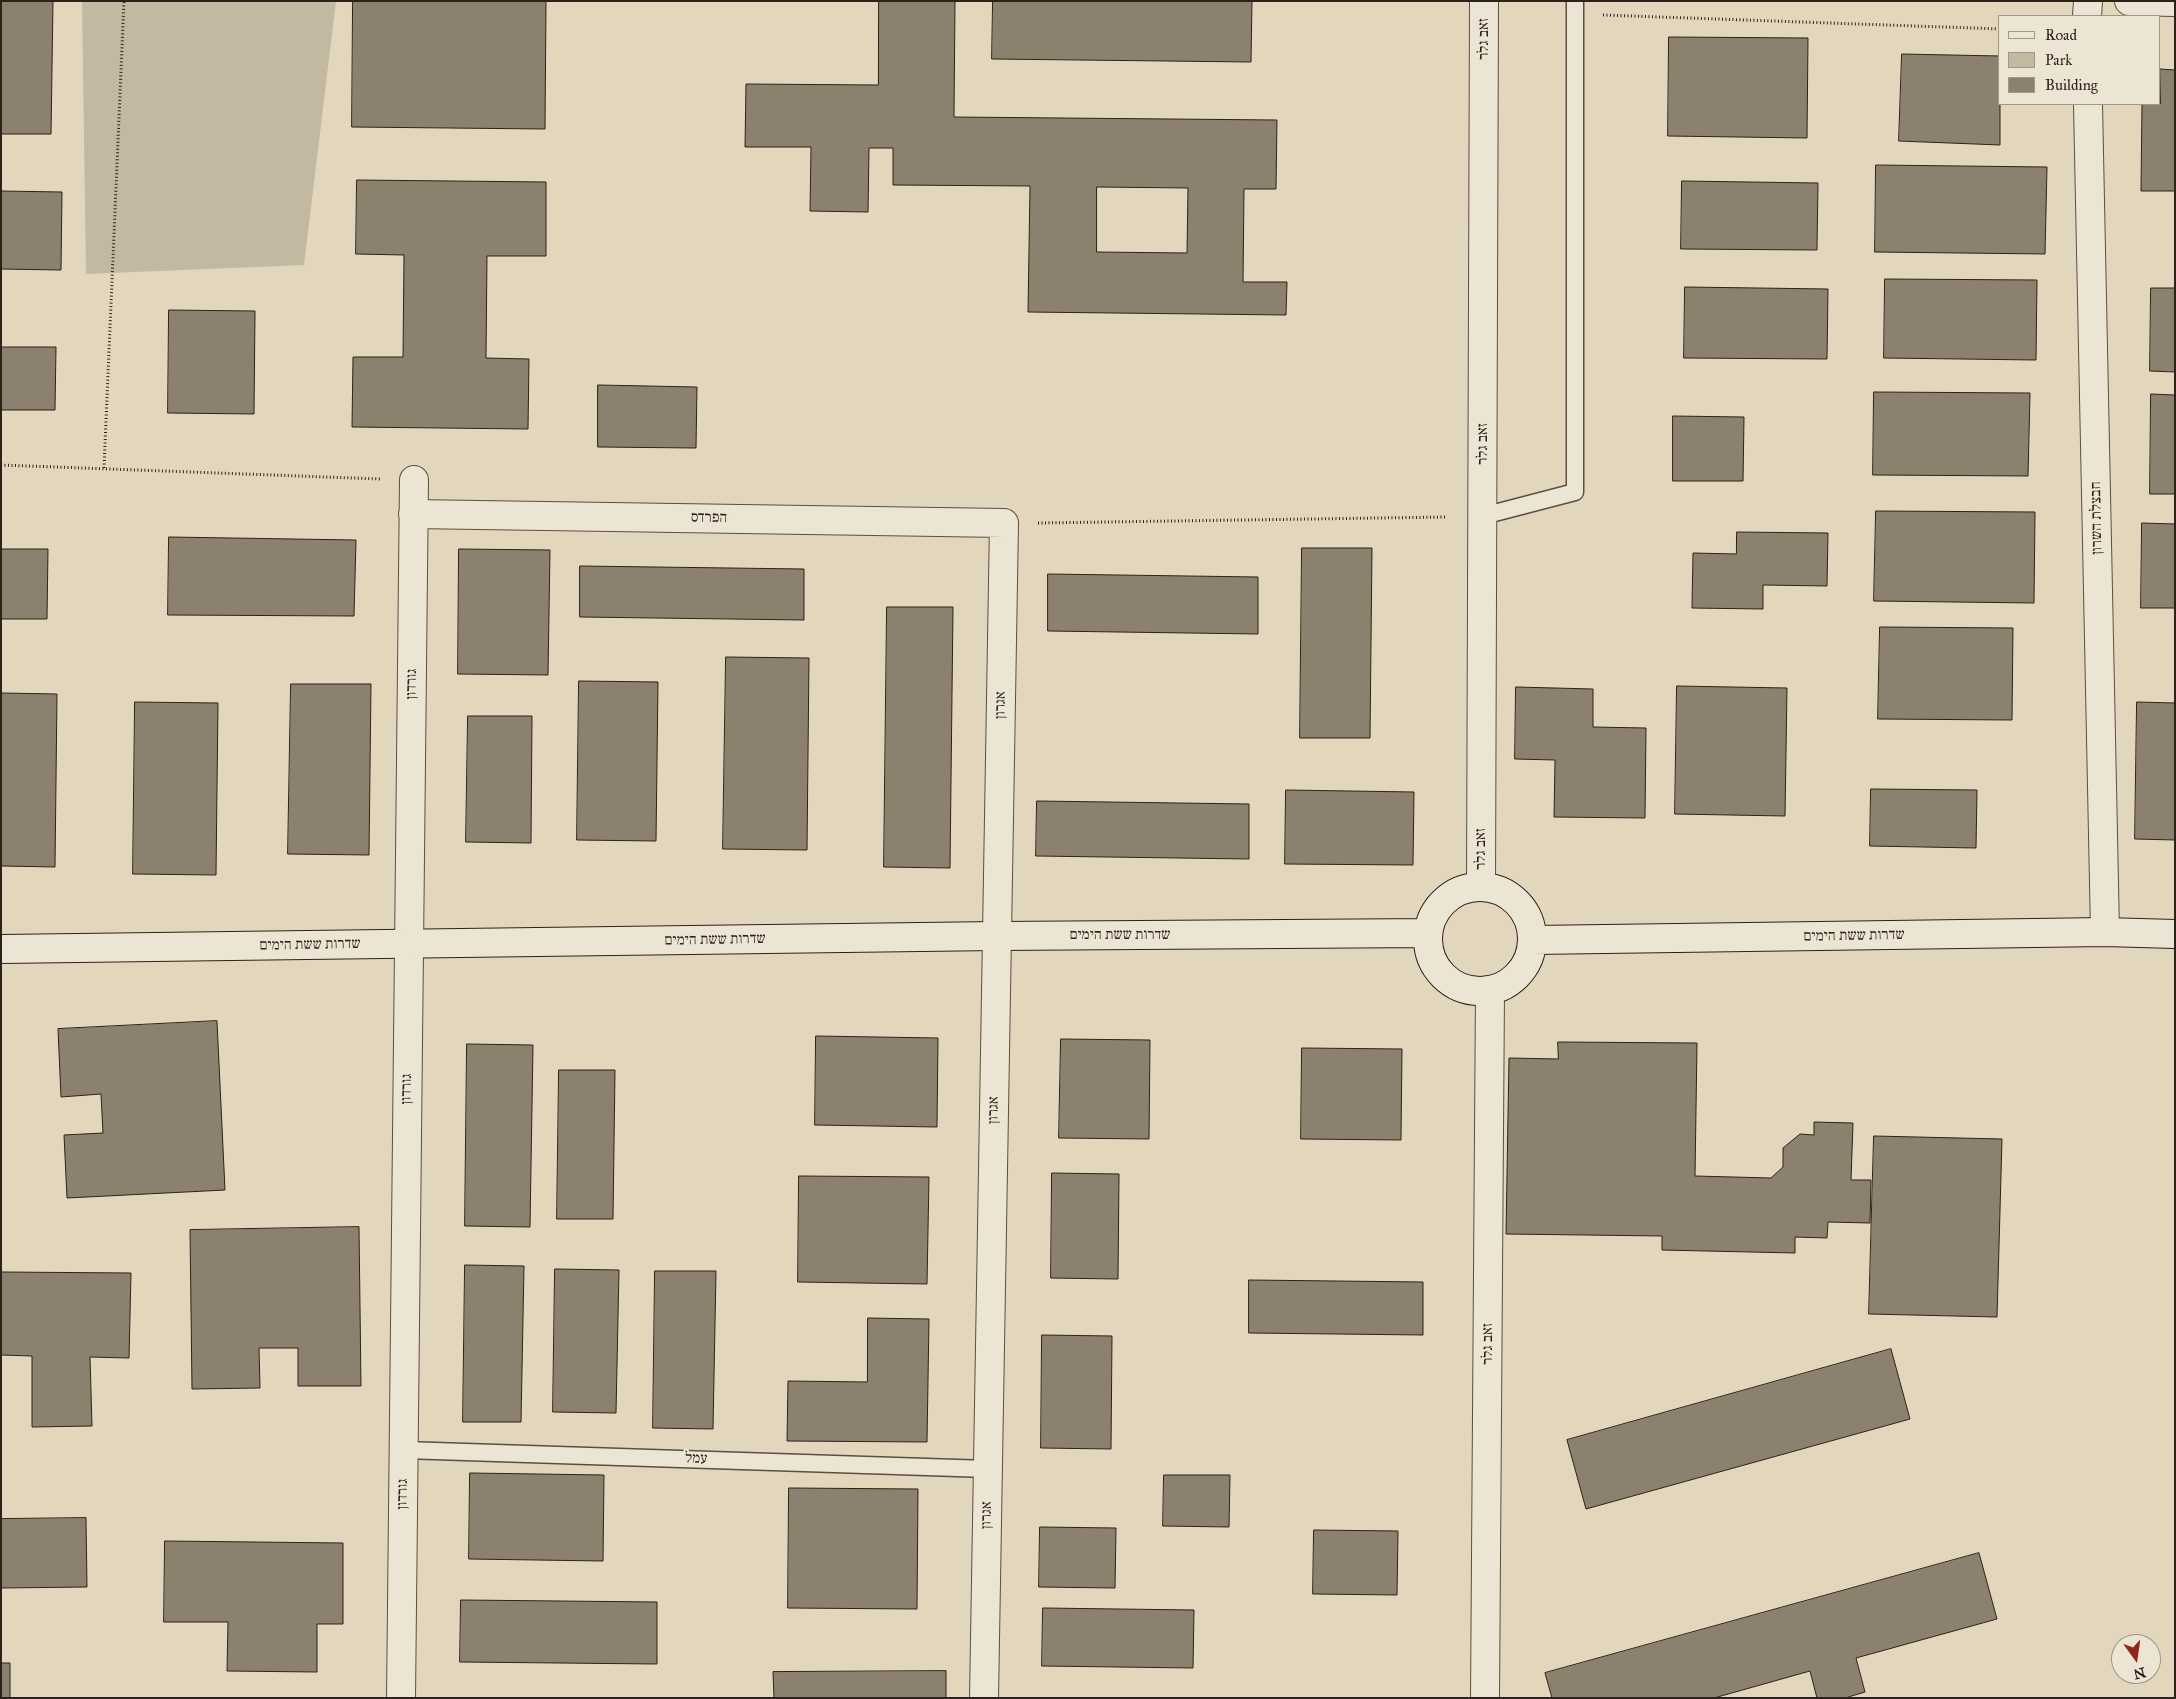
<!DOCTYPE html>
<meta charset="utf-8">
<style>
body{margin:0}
#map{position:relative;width:2176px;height:1699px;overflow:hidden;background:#e2d7bd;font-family:"IM FELL Great Primer",serif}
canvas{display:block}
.frame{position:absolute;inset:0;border:2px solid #2e2119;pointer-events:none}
.legend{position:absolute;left:1998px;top:15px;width:162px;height:90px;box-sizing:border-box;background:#ece5d4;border:1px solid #a09789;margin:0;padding:6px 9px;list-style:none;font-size:15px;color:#2e2119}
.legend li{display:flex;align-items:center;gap:10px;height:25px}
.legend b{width:25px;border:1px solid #a09789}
.north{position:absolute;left:2111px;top:1634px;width:50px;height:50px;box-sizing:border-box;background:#ece5d4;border:1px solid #a09789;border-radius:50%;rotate:166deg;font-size:14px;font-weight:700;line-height:20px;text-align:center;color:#2e2119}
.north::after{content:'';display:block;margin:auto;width:18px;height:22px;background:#8f2418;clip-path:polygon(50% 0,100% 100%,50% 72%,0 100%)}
</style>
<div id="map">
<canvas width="2176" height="1699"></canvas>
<div class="frame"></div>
<ul class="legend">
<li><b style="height:6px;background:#ece5d4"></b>Road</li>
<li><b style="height:14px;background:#c3b8a1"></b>Park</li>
<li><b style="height:14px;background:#8c806e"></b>Building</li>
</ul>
<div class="north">N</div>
</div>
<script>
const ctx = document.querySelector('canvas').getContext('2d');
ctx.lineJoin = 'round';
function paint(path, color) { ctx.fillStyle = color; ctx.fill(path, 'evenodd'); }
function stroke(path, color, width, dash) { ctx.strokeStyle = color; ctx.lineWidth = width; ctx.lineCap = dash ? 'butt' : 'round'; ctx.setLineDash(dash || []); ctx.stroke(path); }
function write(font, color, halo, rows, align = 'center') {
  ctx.font = font + ' "IM FELL Great Primer","Frank Ruhl Libre",serif'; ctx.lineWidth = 4; ctx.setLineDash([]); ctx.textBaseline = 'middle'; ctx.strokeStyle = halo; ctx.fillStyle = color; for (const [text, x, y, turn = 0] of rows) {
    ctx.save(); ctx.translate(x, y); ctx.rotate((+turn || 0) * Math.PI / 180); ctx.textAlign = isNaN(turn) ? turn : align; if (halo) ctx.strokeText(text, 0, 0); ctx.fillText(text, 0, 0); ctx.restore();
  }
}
paint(new Path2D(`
 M 82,1 L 336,1 L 304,265 L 86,274 Z`), '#c3b8a1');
const building = new Path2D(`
 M 1,1 L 53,1 L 51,134 L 1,134 Z
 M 353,1 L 546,1 L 545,129 L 352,127 Z
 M 879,1 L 955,1 L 954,117 L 1277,120 L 1276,189 L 1244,189 L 1243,282 L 1287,282 L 1286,315 L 1028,312 L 1030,186 L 893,185 L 893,148 L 869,148 L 868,212 L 810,211 L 811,147 L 745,147 L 746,84 L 878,85 ZM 1097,187 L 1188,188 L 1187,253 L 1097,252 Z
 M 993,1 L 1252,1 L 1251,62 L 992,59 Z
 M 1669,37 L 1808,38 L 1807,138 L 1668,136 Z
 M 1902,54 L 2000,56 L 2000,145 L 1899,141 Z
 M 2160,69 L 2175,70 L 2175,191 L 2141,191 L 2142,104 L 2160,104 Z
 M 1876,165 L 2047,167 L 2045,254 L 1875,252 Z
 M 357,180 L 546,182 L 546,256 L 487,256 L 486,358 L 529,359 L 528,429 L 352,427 L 353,357 L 403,357 L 404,255 L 356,254 Z
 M 1682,181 L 1818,183 L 1817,250 L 1681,249 Z
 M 1,191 L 62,192 L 61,270 L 1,269 Z
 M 1885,279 L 2037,280 L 2036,360 L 1884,358 Z
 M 1685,287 L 1828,289 L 1827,359 L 1684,358 Z
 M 2151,288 L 2175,288 L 2175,372 L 2150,371 Z
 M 169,310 L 255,311 L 254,414 L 168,413 Z
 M 1,347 L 56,347 L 55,410 L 1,410 Z
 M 598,385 L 697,387 L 696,448 L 598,447 Z
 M 1874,392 L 2030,393 L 2028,476 L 1873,475 Z
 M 2151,394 L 2175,395 L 2175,494 L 2150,494 Z
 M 1673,416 L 1744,417 L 1743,481 L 1673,481 Z
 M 1876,511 L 2035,512 L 2034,603 L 1874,601 Z
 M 2142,523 L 2175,524 L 2175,608 L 2141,608 Z
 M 1737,532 L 1828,533 L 1827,586 L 1763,585 L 1763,609 L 1692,608 L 1693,553 L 1736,554 Z
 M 169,537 L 356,540 L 354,616 L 168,615 Z
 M 1302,548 L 1372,548 L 1370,738 L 1300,738 Z
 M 1,549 L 48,549 L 47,619 L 1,619 Z
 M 459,549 L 550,550 L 548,675 L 458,674 Z
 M 580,566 L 804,569 L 804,620 L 580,617 Z
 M 1048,574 L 1258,577 L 1258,634 L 1048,631 Z
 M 887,607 L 953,607 L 950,868 L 884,867 Z
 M 1880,627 L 2013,628 L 2012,720 L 1878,719 Z
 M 726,657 L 809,658 L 807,850 L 723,849 Z
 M 579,681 L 658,682 L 656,841 L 577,840 Z
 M 291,684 L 371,684 L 369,855 L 288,854 Z
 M 1677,686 L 1787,688 L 1785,816 L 1675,814 Z
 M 1516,687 L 1593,689 L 1593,727 L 1646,728 L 1645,818 L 1554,817 L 1555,760 L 1515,759 Z
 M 1,693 L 57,694 L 55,867 L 1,866 Z
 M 135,702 L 218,703 L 216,875 L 133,874 Z
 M 2137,702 L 2175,703 L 2175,840 L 2135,839 Z
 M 468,716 L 532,716 L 531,843 L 466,842 Z
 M 1871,789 L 1977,790 L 1976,848 L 1870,846 Z
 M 1286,790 L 1414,792 L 1413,865 L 1285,864 Z
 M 1037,801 L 1249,804 L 1249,859 L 1036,856 Z
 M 217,1021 L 225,1190 L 67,1198 L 64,1135 L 103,1133 L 101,1094 L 61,1097 L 58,1029 Z
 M 816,1036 L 938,1038 L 937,1127 L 815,1125 Z
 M 1061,1039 L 1150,1040 L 1149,1139 L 1059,1138 Z
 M 1558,1042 L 1697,1043 L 1695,1176 L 1771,1178 L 1783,1167 L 1783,1148 L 1800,1134 L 1814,1135 L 1814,1122 L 1853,1123 L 1851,1180 L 1871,1180 L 1870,1223 L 1828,1222 L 1827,1238 L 1795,1237 L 1795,1253 L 1662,1250 L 1662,1236 L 1506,1234 L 1509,1058 L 1558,1059 Z
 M 467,1044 L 533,1045 L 530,1227 L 465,1226 Z
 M 1302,1048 L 1402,1049 L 1401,1140 L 1301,1139 Z
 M 559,1070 L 615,1070 L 613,1219 L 557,1219 Z
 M 1874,1136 L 2002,1139 L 1997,1317 L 1869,1314 Z
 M 1052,1173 L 1119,1174 L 1118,1279 L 1051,1278 Z
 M 799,1176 L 929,1177 L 927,1284 L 798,1282 Z
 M 359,1227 L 361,1386 L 298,1386 L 298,1348 L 259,1348 L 260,1388 L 192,1389 L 190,1230 Z
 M 465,1265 L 524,1266 L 521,1422 L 463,1422 Z
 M 555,1269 L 619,1270 L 616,1413 L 553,1412 Z
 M 655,1271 L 716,1271 L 713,1429 L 653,1428 Z
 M 1,1272 L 131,1273 L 129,1358 L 90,1357 L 92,1426 L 32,1427 L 32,1356 L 1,1355 Z
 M 1249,1280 L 1423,1282 L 1423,1335 L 1249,1333 Z
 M 868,1318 L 929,1319 L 927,1442 L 787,1441 L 788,1381 L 867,1382 Z
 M 1042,1335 L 1112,1336 L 1111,1449 L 1041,1448 Z
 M 1891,1349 L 1910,1419 L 1586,1509 L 1567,1440 Z
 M 470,1473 L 604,1475 L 603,1561 L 469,1559 Z
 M 1164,1475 L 1230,1475 L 1229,1527 L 1163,1526 Z
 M 789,1488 L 918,1489 L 917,1609 L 788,1608 Z
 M 86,1518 L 87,1587 L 1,1588 L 1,1519 Z
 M 1040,1527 L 1116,1528 L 1115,1588 L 1039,1587 Z
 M 1314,1530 L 1398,1531 L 1397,1595 L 1313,1594 Z
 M 165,1541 L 343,1543 L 343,1624 L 317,1624 L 317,1672 L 227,1671 L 228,1622 L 164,1622 Z
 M 1979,1553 L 1997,1619 L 1856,1658 L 1865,1692 L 1845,1698 L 1817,1698 L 1810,1671 L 1714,1698 L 1552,1698 L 1545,1673 Z
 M 461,1600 L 657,1602 L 657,1664 L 460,1662 Z
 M 1043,1608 L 1194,1610 L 1193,1668 L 1042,1666 Z
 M 1,1663 L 10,1663 L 10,1698 L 1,1698 Z
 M 946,1671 L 946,1698 L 774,1698 L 773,1672 Z`);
paint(building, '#8c806e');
stroke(building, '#2e2119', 1);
const lane = new Path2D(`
 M 1483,516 L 1575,492 L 1575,1
 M 404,1450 L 988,1469`);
const street = new Path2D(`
 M 2129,1 L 2175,2
 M 2087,16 L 2088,1
 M 2088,104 L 2105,932
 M 413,514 L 1004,523 L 984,1698
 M 1481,887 L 1484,1
 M 401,1698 L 414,480
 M 1485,1698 L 1490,990`);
const secondary = new Path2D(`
 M1428 939a52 52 0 1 1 104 0a52 52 0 1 1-104 0Z
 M 1533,940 L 2105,932 L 2175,934
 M 1,949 L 997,936 L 1428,933`);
stroke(lane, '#5b4e42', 19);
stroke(street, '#5b4e42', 30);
stroke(secondary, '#2e2119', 30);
stroke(new Path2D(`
 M 1603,15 L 2000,29
 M 1,465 L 380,479
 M 104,468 L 124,1
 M 1038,523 L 1447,517`), '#2e2119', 3, [1, 2.5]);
stroke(lane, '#ece5d4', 16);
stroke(street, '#ece5d4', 28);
stroke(secondary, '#ece5d4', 28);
write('15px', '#2e2119', '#ece5d4', [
 ["זאב גלר",1484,39,-90],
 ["זאב גלר",1483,444,-90],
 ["הפרדס",709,518,1],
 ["חבצלת השרון",2097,518,-91],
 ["גורדון",412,684,-89],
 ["אגרון",1001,705,-89],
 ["זאב גלר",1481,849,-90],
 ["שדרות ששת הימים",1120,935],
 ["שדרות ששת הימים",1854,936,-1],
 ["שדרות ששת הימים",715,940,-1],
 ["שדרות ששת הימים",310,945,-1],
 ["גורדון",407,1089,-89],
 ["אגרון",994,1110,-89],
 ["זאב גלר",1488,1344,-90],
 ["עמל",696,1459,2],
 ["גורדון",403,1494,-89],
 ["אגרון",987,1515,-89]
]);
</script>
